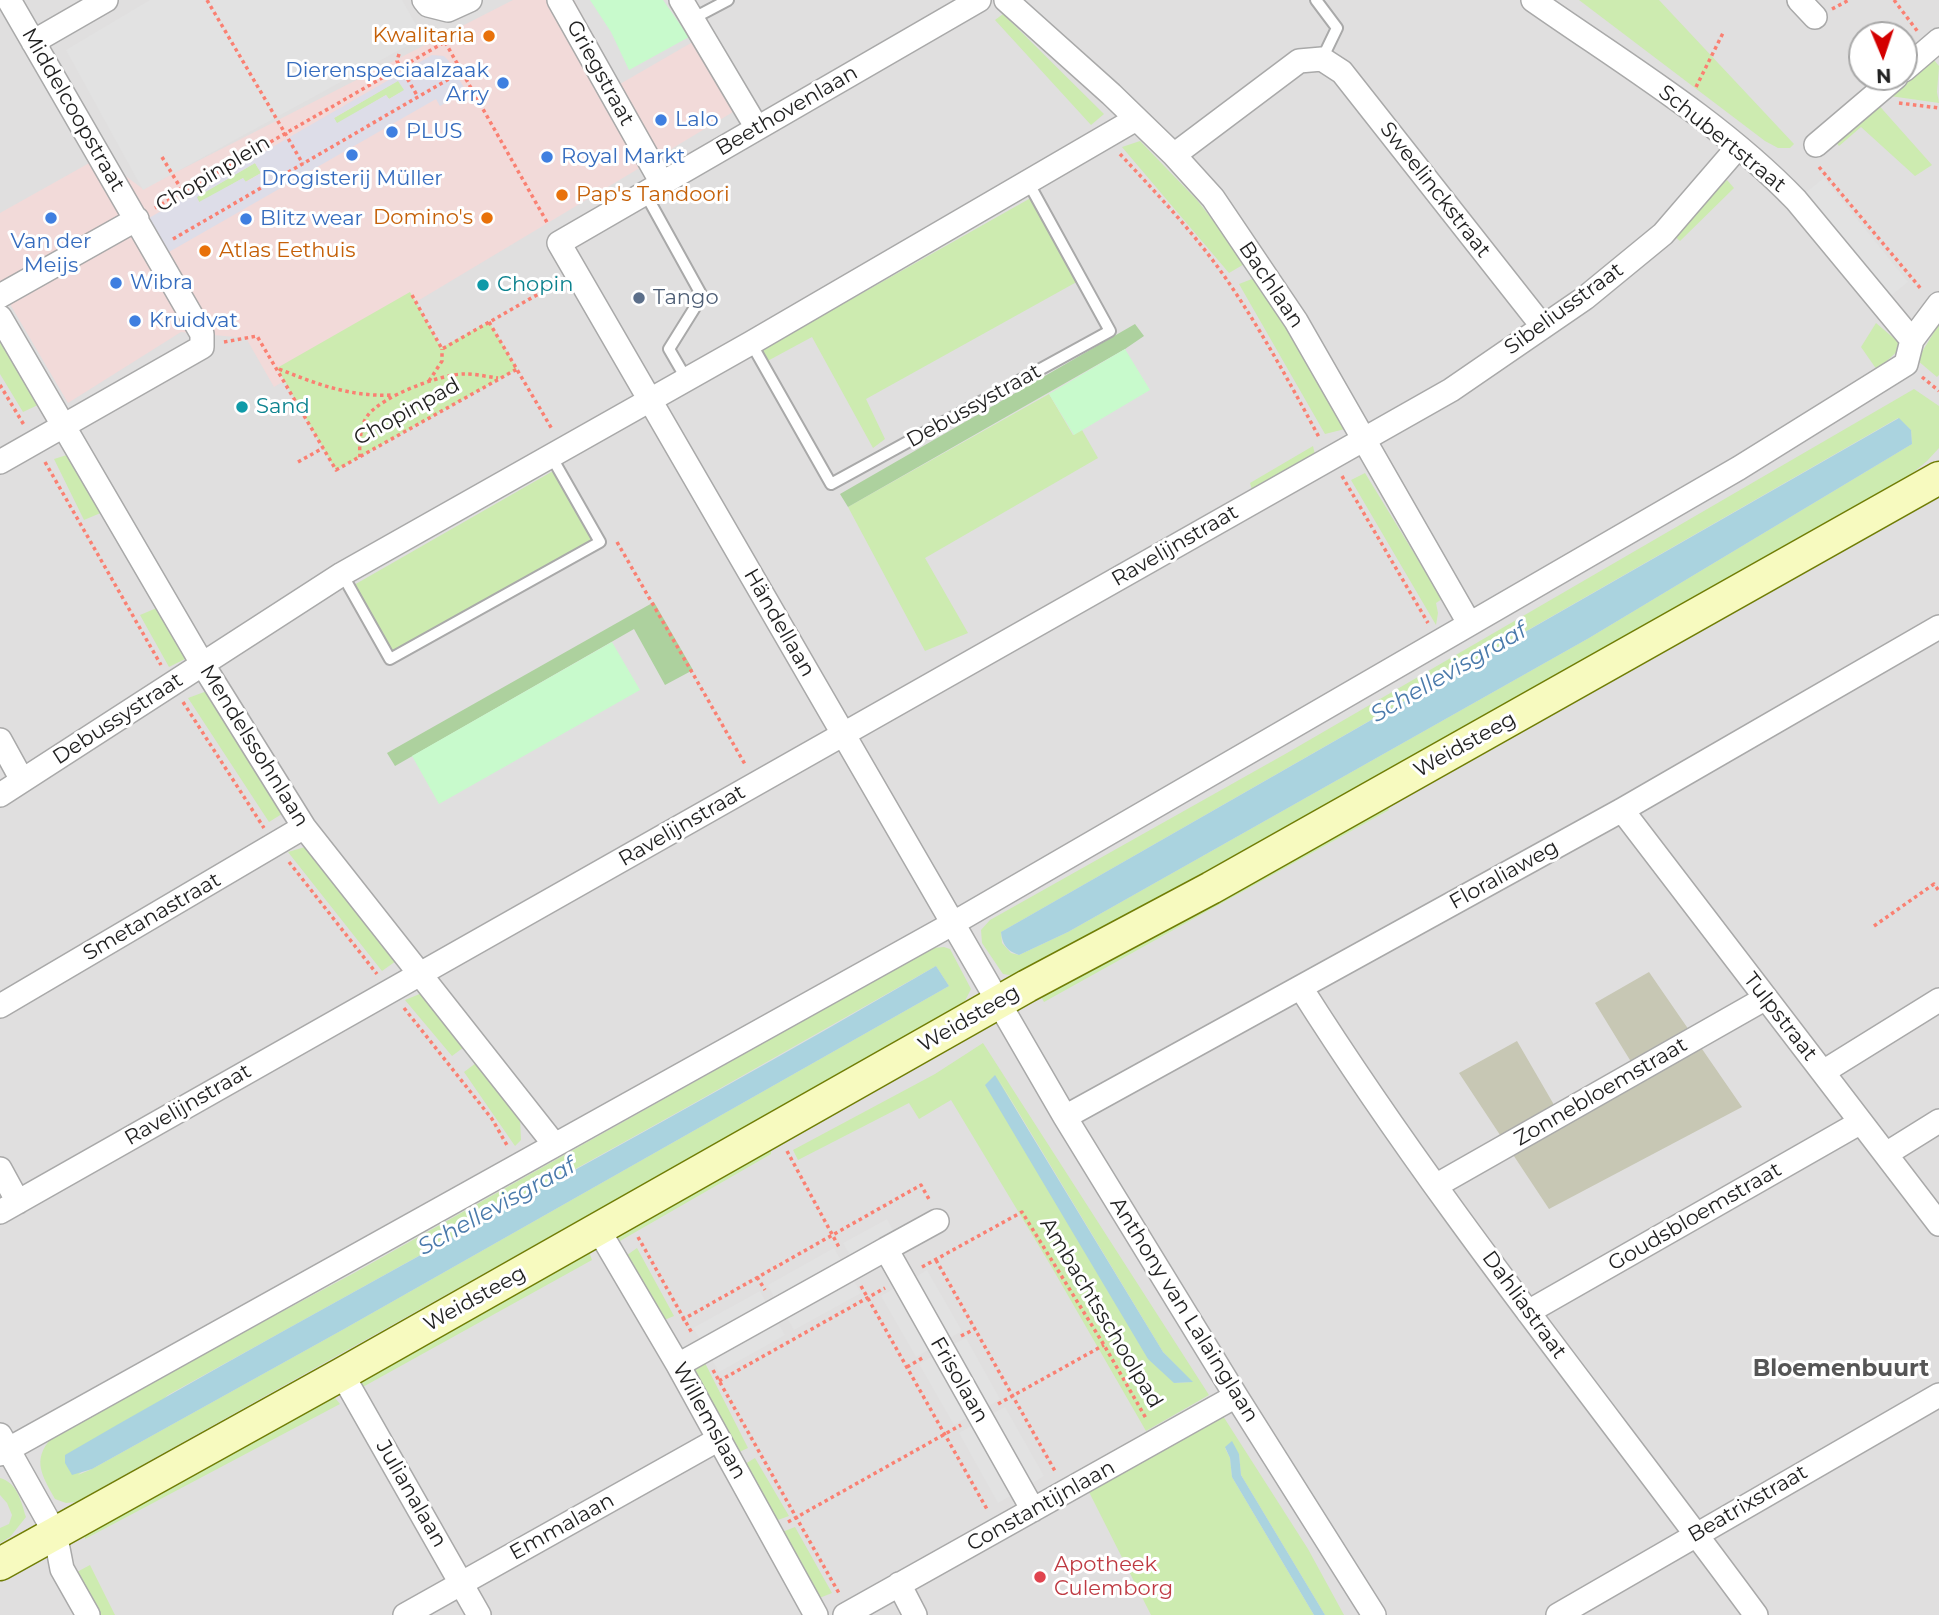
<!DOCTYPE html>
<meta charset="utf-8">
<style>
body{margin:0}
#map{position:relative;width:1939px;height:1615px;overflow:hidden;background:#f2efe9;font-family:Montserrat,sans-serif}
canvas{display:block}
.north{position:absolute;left:1848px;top:21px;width:70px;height:70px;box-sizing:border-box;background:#fff;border:2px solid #a7a7a7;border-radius:50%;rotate:178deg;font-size:19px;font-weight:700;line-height:28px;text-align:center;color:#222}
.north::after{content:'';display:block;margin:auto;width:24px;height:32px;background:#d40000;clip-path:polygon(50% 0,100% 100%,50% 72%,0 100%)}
</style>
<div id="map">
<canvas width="1939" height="1615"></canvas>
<div class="north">N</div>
</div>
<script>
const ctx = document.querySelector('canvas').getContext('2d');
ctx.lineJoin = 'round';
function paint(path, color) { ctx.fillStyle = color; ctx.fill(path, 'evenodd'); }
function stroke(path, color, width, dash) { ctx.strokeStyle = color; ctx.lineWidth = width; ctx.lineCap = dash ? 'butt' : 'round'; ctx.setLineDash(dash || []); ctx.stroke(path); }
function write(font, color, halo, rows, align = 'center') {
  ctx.font = font + ' Montserrat,sans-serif'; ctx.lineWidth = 6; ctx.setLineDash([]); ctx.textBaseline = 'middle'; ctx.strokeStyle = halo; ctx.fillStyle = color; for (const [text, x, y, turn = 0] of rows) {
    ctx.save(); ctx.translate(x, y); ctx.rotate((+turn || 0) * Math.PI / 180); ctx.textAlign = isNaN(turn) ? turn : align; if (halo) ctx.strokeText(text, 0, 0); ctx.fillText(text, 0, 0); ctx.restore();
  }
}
paint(new Path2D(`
 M 0,0 L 1939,0 L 1939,1615 L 0,1615 ZM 1862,35 L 1904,35 L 1904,77 L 1862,77 Z`), '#e0dfdf');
paint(new Path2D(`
 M 513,0 L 574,0 L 620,84 L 710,32 L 753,100 L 274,387 L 246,338 L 181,332 L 68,403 L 0,287 L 0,213 L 100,157 L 143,189 Z`), '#f2dad9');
paint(new Path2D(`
 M 1649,972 L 1742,1107 L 1549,1209 L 1459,1073 L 1517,1041 L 1557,1110 L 1633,1065 L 1595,1003 Z`), '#c7c7b4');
paint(new Path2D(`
 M 1579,0 L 1659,0 L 1794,144 L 1790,148 L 1778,148 L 1765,141 Z
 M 1003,14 L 1104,114 L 1091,125 L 995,20 Z
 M 1929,54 L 1939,66 L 1937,92 L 1939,103 L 1883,95 Z
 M 399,80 L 405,90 L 389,99 L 386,95 L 337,124 L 334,118 Z
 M 1875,101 L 1932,165 L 1915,176 L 1861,127 L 1839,146 L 1834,140 Z
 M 1140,141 L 1197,200 L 1246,263 L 1229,273 L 1122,147 Z
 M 255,163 L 261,173 L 245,182 L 243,178 L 200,203 L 196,197 Z
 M 1727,180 L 1734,188 L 1680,241 L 1672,234 Z
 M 1036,195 L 1082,279 L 866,399 L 885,439 L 873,448 L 812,337 L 762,364 L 756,353 Z
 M 1257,277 L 1345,429 L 1325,434 L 1239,284 Z
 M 410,292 L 441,348 L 489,322 L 517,369 L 336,470 L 277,368 Z
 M 1876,323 L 1903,346 L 1877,370 L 1861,347 Z
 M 1939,324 L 1939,375 L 1937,377 L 1917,360 Z
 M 0,335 L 40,404 L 23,412 L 0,374 Z
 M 1914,389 L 1939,406 L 1939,448 L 1927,461 L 1903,481 L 1031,969 L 1015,976 L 1003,974 L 982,943 L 981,930 L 990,920 L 1287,753 ZM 1898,418 L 1911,430 L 1912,444 L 1589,638 L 1068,932 L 1019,955 L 1011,953 L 1002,943 L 1001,932 Z
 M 1049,394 L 1073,435 L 1082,430 L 1098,458 L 925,558 L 968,633 L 925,651 L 848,507 Z
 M 1313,446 L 1315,455 L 1252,490 L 1250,483 Z
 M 70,454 L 103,512 L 84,520 L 54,459 Z
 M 560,467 L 600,542 L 390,659 L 347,589 Z
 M 1365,473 L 1442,599 L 1436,603 L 1438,613 L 1436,625 L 1351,480 Z
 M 159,607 L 189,657 L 169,667 L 140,615 Z
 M 207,691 L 285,812 L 269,822 L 188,698 Z
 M 1385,801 L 1389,810 L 1044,1002 L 1039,993 Z
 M 305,847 L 396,961 L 382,971 L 288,852 Z
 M 944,947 L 950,949 L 971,989 L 963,1005 L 76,1502 L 66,1503 L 55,1499 C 40,1472 31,1458 56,1433 L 354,1273 L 933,948 ZM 936,966 L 949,986 L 344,1329 L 92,1469 L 78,1475 L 168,1395 L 689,1106 Z
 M 422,993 L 468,1044 L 452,1056 L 405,1000 Z
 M 983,1043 L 1209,1395 L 1146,1431 L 1051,1266 L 951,1100 L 919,1119 L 909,1103 L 798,1160 L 793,1150 L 935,1074 ZM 996,1075 L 1163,1352 L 1192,1382 L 1174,1383 Z
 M 480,1060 L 520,1118 L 521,1140 L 515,1146 L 464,1072 Z
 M 827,1109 L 831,1117 L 771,1151 L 771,1154 L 620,1241 L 616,1231 Z
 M 587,1246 L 592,1260 L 361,1388 L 356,1379 Z
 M 637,1248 L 674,1316 L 662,1321 L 623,1258 Z
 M 704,1361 L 748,1448 L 735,1454 L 686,1369 Z
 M 331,1393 L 340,1404 L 85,1539 L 84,1527 Z
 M 1223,1416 L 1308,1549 L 1344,1615 L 1325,1615 L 1241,1475 L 1239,1454 L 1225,1448 L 1230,1458 L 1232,1477 L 1314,1615 L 1151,1615 L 1089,1492 Z
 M 755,1458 L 789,1516 L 775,1521 L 740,1467 Z
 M 0,1478 C 18,1483 21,1502 26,1517 L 10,1537 L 0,1543 L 0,1528 L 9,1524 L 12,1515 L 7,1503 L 0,1495 Z
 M 795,1527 L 832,1593 L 817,1599 L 777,1534 Z
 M 90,1565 L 115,1615 L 101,1615 L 77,1572 Z`), '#cdebb0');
paint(new Path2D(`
 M 1135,324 L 1144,336 L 1125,349 L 848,507 L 840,494 Z
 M 654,602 L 693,670 L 665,685 L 634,629 L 395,766 L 387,753 Z`), '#add19e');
paint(new Path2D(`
 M 590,0 L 663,0 L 689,37 L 629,70 L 611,32 Z
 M 1125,349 L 1150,390 L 1074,435 L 1049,394 Z
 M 612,642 L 640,690 L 439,804 L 412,756 Z`), '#c8facc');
paint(new Path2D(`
 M 150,0 L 402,0 L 423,37 L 143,190 L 66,50 Z
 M 1824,178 L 1908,282 L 1882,303 L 1796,200 Z
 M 887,1219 L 894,1232 L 851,1257 L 843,1243 Z
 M 834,1248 L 842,1262 L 775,1299 L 768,1285 Z
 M 927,1270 L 962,1331 L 948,1339 L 914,1278 Z
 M 853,1279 L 861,1293 L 794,1330 L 786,1316 Z
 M 895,1288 L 930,1349 L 916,1357 L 881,1296 Z
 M 760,1291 L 767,1304 L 701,1341 L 693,1328 Z
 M 777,1321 L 785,1335 L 719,1372 L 711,1358 Z
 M 966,1338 L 1000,1399 L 987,1407 L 952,1345 Z
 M 933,1356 L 968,1417 L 954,1425 L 919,1364 Z
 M 1005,1407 L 1044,1476 L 1031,1484 L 992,1414 Z
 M 973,1425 L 1012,1495 L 998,1503 L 959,1433 Z`), '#e2e2e2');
paint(new Path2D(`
 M 432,55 L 444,56 L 448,60 L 466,91 L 440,106 L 436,99 L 169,252 L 149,218 ZM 398,81 L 404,90 L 389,99 L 386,95 L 337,123 L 334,118 ZM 255,163 L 261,173 L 246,182 L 243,178 L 199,202 L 197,197 Z`), '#dddde8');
paint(new Path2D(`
 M 1899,418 L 1911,430 L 1912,444 L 1589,638 L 1068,932 L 1019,955 C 1007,951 1002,944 1001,932 Z
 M 936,966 L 949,986 L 344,1329 L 92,1469 L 72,1475 L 65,1463 L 65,1455 C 353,1288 649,1134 936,966 Z
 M 995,1075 L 1163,1352 L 1193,1382 L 1174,1383 L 1148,1359 L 985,1085 Z
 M 1232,1441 L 1239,1454 L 1241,1475 L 1325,1615 L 1314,1615 L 1232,1477 L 1230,1458 L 1225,1447 Z`), '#aad3df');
const lane = new Path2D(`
 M 1316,0 L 1337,28 L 1322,59
 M 692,19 L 728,0
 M 645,193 L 702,296 L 669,349 L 687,380
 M 751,343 L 831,484 L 1110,331 L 1028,182
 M 342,574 L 390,659 L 600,542 L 551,456`);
const street = new Path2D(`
 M 424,0 L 428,5 L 448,10 L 470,0
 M 559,0 L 662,183
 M 681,0 L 757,128
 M 979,0 L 559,243 L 1065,1117 L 1236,1396 L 1374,1615
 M 1006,0 L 1111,94 L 1174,155 L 1213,198 L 1296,321 L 1469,623
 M 1533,0 C 1623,63 1720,121 1796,200 L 1912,340
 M 1799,0 L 1815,17
 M 33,42 L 106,0
 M 1904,70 L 1939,40
 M 1816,145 L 1896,77
 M 1174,155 L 1299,61 L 1322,59 L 1342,72 L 1543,327
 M 0,296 L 137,219
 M 0,317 L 203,665 L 304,827 L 554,1144
 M 0,462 L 202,347 L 202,334 L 9,0
 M 0,740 L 22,780
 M 0,795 L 342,574 L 751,343 L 1136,119
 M 1622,810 L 1939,1224
 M 1301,988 C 1439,1206 1603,1407 1756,1615
 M 0,1006 L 304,827
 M 1823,1072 L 1939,1000
 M 1065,1117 L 1622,810 L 1939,627
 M 1886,1154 L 1939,1121
 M 0,1169 L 18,1202
 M 1437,1185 L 1766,998
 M 0,1212 L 1451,390 L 1585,298 L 1663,234 L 1738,147
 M 598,1229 L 678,1365 L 816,1615
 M 886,1249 L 937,1221
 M 1528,1312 L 1861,1122
 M 678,1365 L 886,1249 L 1033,1510
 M 342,1374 L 479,1615
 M 0,1435 L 55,1533 L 62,1569 L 88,1615
 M 0,1454 L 952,924 L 1739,468 L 1906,364 L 1912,340 L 1939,304
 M 899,1584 L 915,1615
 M 405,1615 L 719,1439
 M 845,1615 L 1236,1396
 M 1558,1615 L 1939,1395`);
const secondary = new Path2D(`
 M 0,1564 L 342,1374 L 1027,986 L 1211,888 L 1939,478`);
stroke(lane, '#a9a9a9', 14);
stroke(street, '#a9a9a9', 26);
stroke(secondary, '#707d05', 35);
stroke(new Path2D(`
 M 207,0 L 303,164
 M 1894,0 L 1918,32
 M 1832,9 L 1849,0
 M 441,29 L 445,42 L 548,224
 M 399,54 L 397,61 L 418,97
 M 1696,87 L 1723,33
 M 1899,103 L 1939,108
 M 1120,154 C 1159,196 1199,238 1231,286 C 1264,335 1292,387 1320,439
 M 162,157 L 183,192
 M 1819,167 L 1922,290
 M 155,208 L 445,42
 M 173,239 L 461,72
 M 412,295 L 442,349 L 556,284
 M 489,322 L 552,429
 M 224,342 L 257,336 L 336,470 L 517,369
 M 279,369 C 316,384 351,397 392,395
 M 1922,377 L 1939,391
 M 429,381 L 442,361 L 442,349
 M 0,385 L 24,425
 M 360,457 C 359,445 360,425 368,415 C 383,396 442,373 466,374 C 477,374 488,377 498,378
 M 45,462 L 161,665
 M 298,462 L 323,448
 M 1342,476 L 1428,623
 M 617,542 L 746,766
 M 183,702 L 264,828
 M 289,862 L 377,974
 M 1874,926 L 1934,884 L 1939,891
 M 404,1008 L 492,1119 L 508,1147
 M 787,1151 L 840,1249
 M 638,1237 L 692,1333
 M 936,1260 L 1055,1471
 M 922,1267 L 1022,1212 L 1104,1345 L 1147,1420
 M 757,1277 L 765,1290
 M 861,1286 L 988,1511
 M 682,1320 L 921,1185 L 930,1201
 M 961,1336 L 975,1329
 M 907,1367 L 924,1357
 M 713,1370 L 840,1595
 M 719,1381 L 885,1288
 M 998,1404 L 1104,1345
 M 788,1522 L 961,1425`), '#fa8072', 3.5, [3.5, 3.5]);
stroke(lane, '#fff', 10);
stroke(street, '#fff', 23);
stroke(secondary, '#f7fabf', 32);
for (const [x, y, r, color] of [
 [489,36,7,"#e8710a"],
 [503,83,7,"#3f7fe0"],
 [661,120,7,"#3f7fe0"],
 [392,132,7,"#3f7fe0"],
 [352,155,7,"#3f7fe0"],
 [547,157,7,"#3f7fe0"],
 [562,195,7,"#e8710a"],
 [51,218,7,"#3f7fe0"],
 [487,218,7,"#e8710a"],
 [246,219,7,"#3f7fe0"],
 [205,251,7,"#e8710a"],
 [116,283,7,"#3f7fe0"],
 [483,285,7,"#0f9aa8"],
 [639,298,7,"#5c6f8a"],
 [135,321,7,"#3f7fe0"],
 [242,407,7,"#0f9aa8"],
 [1040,1577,7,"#e0444e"]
]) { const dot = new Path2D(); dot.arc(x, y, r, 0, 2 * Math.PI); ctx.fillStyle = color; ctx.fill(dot); stroke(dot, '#fff', 2.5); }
write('21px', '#c56008', '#fff', [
 ["Kwalitaria",475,36],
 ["Pap's Tandoori",576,195,"left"],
 ["Domino's",473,218],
 ["Atlas Eethuis",219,251,"left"]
], 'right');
write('21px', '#366cbe', '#fff', [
 ["Dierenspeciaalzaak",489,71,"right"],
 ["Arry",489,95,"right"],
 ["Lalo",675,120],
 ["PLUS",406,132],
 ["Royal Markt",561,157],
 ["Drogisterij Müller",352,179,"center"],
 ["Blitz wear",260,219],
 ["Van der",51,242,"center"],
 ["Meijs",51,266,"center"],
 ["Wibra",130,283],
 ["Kruidvat",149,321]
], 'left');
write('21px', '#222', '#fff', [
 ["Griegstraat",600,73,61],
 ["Middelcoopstraat",73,110,60],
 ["Beethovenlaan",787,111,-30],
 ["Schubertstraat",1722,139,39],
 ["Chopinplein",213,174,-31],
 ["Sweelinckstraat",1435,190,52],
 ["Bachlaan",1271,285,56],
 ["Sibeliusstraat",1564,309,-36],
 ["Debussystraat",974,406,-29],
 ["Chopinpad",407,412,-29],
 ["Ravelijnstraat",1175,546,-30],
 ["Händellaan",779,623,60],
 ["Debussystraat",118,719,-33],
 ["Weidsteeg",1465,745,-29],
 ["Mendelssohnlaan",254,746,58],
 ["Ravelijnstraat",682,826,-30],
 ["Floraliaweg",1504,875,-29],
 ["Smetanastraat",152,917,-30],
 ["Tulpstraat",1780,1017,52],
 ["Weidsteeg",969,1019,-30],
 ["Zonnebloemstraat",1601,1092,-30],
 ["Ravelijnstraat",188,1105,-30],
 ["Goudsbloemstraat",1695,1217,-30],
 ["Weidsteeg",475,1299,-29],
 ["Dahliastraat",1524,1305,54],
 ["Anthony van Lalainglaan",1184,1310,58],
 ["Ambachtsschoolpad",1101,1313,59],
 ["Frisolaan",959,1380,60],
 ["Willemslaan",709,1421,61],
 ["Julianalaan",411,1494,60],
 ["Beatrixstraat",1748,1504,-30],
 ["Constantijnlaan",1041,1506,-29],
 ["Emmalaan",562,1527,-29]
]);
write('21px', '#0d838f', '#fff', [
 ["Chopin",497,285],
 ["Sand",256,407]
], 'left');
write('21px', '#4e5e75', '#fff', [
 ["Tango",653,298]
], 'left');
write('21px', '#be3a42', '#fff', [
 ["Apotheek",1054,1565],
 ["Culemborg",1054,1589]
], 'left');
write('italic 23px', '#4a7aab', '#fff', [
 ["Schellevisgraaf",1449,673,-30],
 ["Schellevisgraaf",497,1207,-29]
]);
write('bold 23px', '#555', '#fff', [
 ["Bloemenbuurt",1841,1369]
]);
</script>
